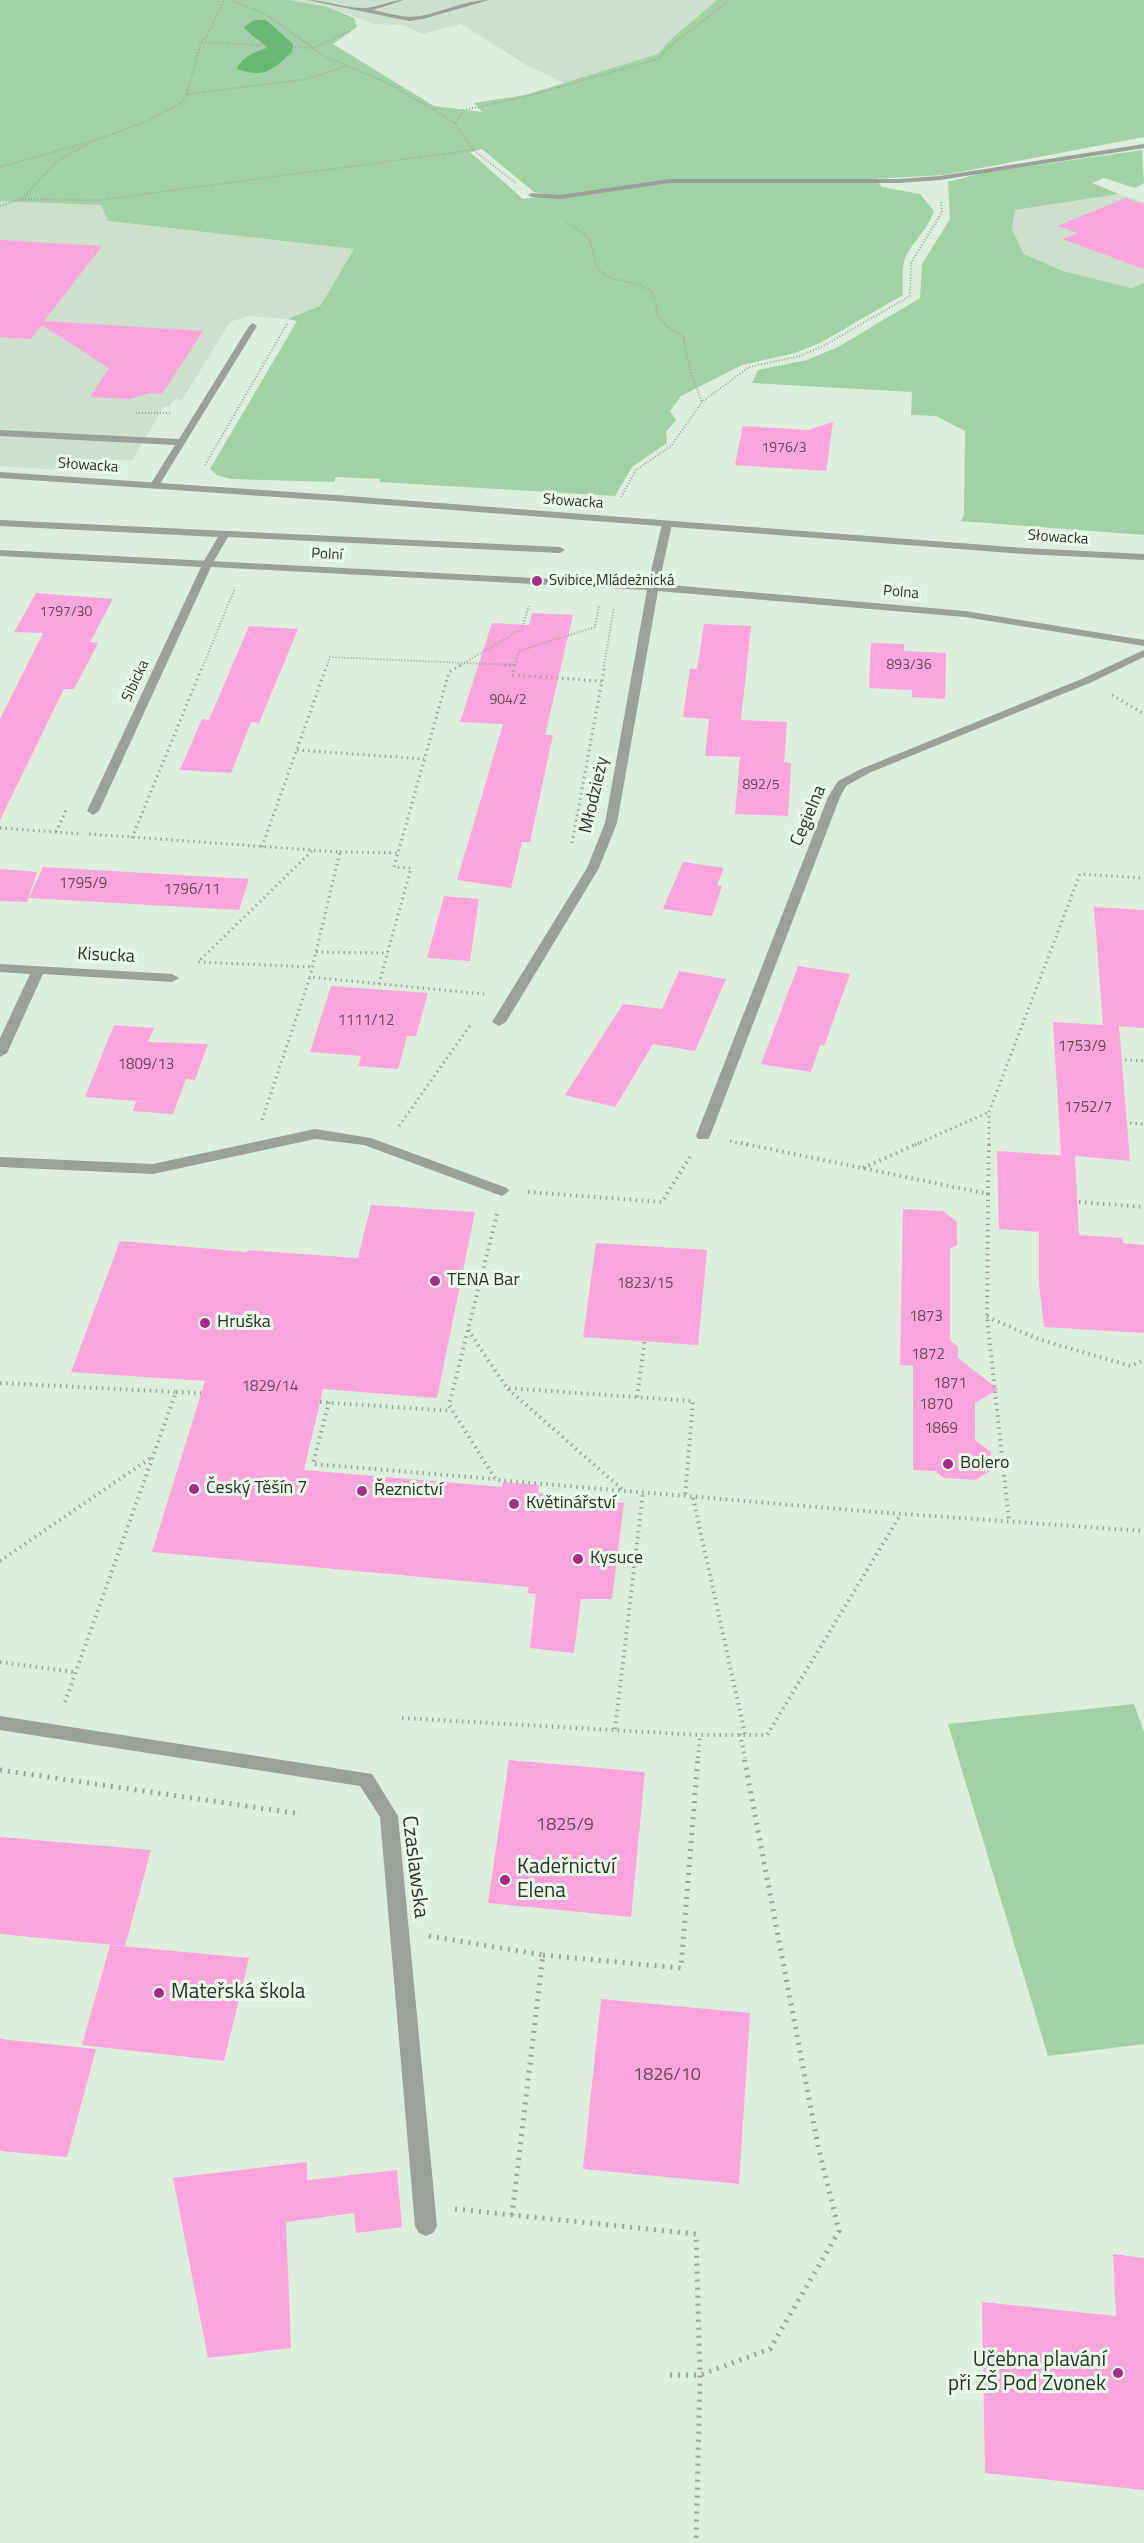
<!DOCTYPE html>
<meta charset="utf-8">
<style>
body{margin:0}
canvas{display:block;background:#ddedde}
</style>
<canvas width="1144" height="2543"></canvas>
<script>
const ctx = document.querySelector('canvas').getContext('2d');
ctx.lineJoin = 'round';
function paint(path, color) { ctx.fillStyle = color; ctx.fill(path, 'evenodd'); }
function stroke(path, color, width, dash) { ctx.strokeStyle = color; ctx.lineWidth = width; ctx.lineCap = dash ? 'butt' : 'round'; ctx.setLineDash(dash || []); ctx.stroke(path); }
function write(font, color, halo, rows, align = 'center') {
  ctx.font = font + ' "Titillium Web",sans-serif'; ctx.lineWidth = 6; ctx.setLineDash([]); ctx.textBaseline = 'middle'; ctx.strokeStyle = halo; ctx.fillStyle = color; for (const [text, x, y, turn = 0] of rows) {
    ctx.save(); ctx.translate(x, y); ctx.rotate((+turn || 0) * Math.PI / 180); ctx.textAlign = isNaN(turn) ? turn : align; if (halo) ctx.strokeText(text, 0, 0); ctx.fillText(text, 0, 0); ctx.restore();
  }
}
paint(new Path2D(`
 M 289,0 L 717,0 L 669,41 L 658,54 L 565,83 L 528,66 L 461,24 L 422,34 L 403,25 L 373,24 L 345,13 Z
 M 1119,194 L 1144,202 L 1144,283 L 1131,288 L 1063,271 L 1024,254 L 1012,229 L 1015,210 Z
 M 9,200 L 102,205 L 108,221 L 354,249 L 320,306 L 287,319 L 248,316 L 230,322 L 182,400 L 174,399 L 169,407 L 164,407 L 132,460 L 100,459 L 94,470 L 61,470 L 0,466 L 0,201 Z`), '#cce0cd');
paint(new Path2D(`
 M 0,0 L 289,0 L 327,7 L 354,18 L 357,27 L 333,44 L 434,106 L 482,112 L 474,103 L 525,95 L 658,54 L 669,41 L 717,0 L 1144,0 L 1144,137 L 944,175 L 875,179 L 882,187 L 920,194 L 934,211 C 927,231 914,240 906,256 C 901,267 903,284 903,295 L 820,343 L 795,353 L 742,365 L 681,396 L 670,411 L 676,420 L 666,432 L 667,443 L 632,467 L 615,496 L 380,482 L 380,479 L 336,477 L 334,482 L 231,479 L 217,475 L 210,469 L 297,321 L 287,319 L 320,306 L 354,249 L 108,221 L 101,205 L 0,201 ZM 482,149 L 534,192 L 551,195 L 523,199 L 470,152 Z
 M 1142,150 L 1144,183 L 1135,188 L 1104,178 L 1092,183 L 1119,194 L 1015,210 L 1012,229 L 1024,254 L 1063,271 L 1131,288 L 1144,283 L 1144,535 L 961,521 L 964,515 L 965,431 L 936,416 L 911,415 L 912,392 L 752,383 L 758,370 L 807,360 L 838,347 L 920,298 L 922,264 L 950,219 L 948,182 L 981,173 Z
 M 1134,1704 L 1144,1732 L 1144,2044 L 1048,2056 L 948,1724 Z`), '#a1d2a5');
paint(new Path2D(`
 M 254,20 L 266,20 L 293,44 L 292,52 C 271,71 266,78 237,69 C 241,57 255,52 267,48 C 260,39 250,36 244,27 Z`), '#6bb874');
paint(new Path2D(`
 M 1126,198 L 1144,204 L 1144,269 L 1062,239 L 1078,233 L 1057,226 Z
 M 0,240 L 102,246 L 44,321 L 203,331 L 162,394 L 151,393 L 129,399 L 90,397 L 109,368 L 42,325 L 31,339 L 0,337 Z
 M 833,422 L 826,471 L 735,465 L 743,426 L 808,430 Z
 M 36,593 L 113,599 L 90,642 L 98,643 L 74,689 L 64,689 L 0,820 L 0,719 L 43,633 L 14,632 Z
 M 532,613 L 573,615 L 545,735 L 553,735 L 530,842 L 522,842 L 511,888 L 457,880 L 503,724 L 460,722 L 492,623 L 529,625 Z
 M 704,624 L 751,626 L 741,720 L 787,722 L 784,762 L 791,763 L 788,816 L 735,814 L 740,757 L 705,756 L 709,719 L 683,717 L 690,669 L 697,669 Z
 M 249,626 L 298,629 L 259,723 L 251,722 L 231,773 L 180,770 L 202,719 L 209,720 Z
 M 871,643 L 904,644 L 904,651 L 946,653 L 945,699 L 912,697 L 912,690 L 869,688 Z
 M 683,862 L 724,868 L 717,885 L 722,886 L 712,916 L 663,909 Z
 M 43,867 L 249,879 L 239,910 L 29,898 Z
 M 0,869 L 37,872 L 27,902 L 0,901 Z
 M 444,896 L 479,899 L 470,961 L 427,958 Z
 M 1094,907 L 1144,910 L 1144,1028 L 1103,1025 Z
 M 798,966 L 850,974 L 824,1046 L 820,1045 L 811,1072 L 761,1064 Z
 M 679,971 L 726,979 L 695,1051 L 653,1044 L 615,1107 L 565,1095 L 623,1004 L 662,1009 Z
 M 331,986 L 428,993 L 416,1036 L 407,1036 L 398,1069 L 358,1066 L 361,1056 L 310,1052 Z
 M 1053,1022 L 1119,1026 L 1130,1161 L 1075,1156 L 1079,1235 L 1122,1238 L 1123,1243 L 1144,1245 L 1144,1333 L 1044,1327 L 1039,1284 L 1039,1232 L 999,1229 L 997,1151 L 1073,1156 L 1061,1155 Z
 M 114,1025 L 154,1028 L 148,1042 L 208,1044 L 195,1080 L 186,1079 L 173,1114 L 133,1111 L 136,1101 L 85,1097 Z
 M 371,1205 L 475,1212 L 437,1398 L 323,1389 L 304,1470 L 502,1487 L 503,1482 L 539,1485 L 538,1493 L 552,1494 L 551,1497 L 624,1503 L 612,1599 L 581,1599 L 574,1653 L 530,1648 L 536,1594 L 527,1593 L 529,1587 L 152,1552 L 205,1381 L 71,1372 L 120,1241 L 247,1252 L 247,1250 L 358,1258 Z
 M 903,1209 L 943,1211 L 957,1222 L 957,1245 L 950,1249 L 950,1340 L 958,1347 L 958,1358 L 998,1389 L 975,1403 L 975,1440 L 991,1452 L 991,1470 L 976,1480 L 944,1478 L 935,1471 L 913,1470 L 913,1366 L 900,1365 Z
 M 596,1243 L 707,1250 L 698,1345 L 583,1337 Z
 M 509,1760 L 645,1772 L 631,1917 L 488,1903 Z
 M 0,1837 L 151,1850 L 125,1946 L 0,1934 Z
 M 110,1945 L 249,1958 L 224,2061 L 82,2045 Z
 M 601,1999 L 750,2013 L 739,2184 L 583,2169 Z
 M 0,2039 L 96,2049 L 67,2157 L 0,2151 Z
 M 307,2162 L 307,2180 L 397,2170 L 402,2227 L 356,2233 L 354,2213 L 286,2222 L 291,2348 L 208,2358 L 173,2178 Z
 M 1113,2254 L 1144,2258 L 1144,2490 L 985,2473 L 982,2302 L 1116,2316 Z`), '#fea5db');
stroke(new Path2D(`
 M 230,0 L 266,14 L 324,56 L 390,84 L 455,123 L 473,150 L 516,183
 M 202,42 L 314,48 L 350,31
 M 187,94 L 302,80 L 348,66
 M 455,123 L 464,110 L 529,96 L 658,59 L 669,47 L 730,0
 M 0,167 L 96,140 L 145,122 L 181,103 L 187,94 L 201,42 L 207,36 L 224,0
 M 22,199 L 100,200 L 473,150
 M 0,206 L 22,199 L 57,161 L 90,143
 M 565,220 L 589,238 L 598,269 L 610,278 L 638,284 L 651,291 L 656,302 L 657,315 L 669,328 L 683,337 L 691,373 L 702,402
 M 136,413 L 171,413
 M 205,465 L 287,324
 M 621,497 L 636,470 L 671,446 L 702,402 L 749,367 L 800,356 L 825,345 L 910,296 L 911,263 L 942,212 L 941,201
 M 203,666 L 235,588
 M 327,666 L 330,657 L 464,663 L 522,629 L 529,605
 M 459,666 L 464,663 L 515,665 L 519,651 L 595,627 L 599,606
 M 604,666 L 614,607`), '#9ba79c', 2, [1, 2]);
stroke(new Path2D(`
 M 504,665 L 515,665
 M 515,665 L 512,675 L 602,681 L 572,843
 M 602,681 L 605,665
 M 1112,695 L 1144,714
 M 297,750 L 424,759
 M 0,828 L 82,834
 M 56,832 L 67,808
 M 89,834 L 340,852 L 310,977
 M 132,838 L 203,665
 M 262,847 L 327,665
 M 312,851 L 198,962 L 313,967
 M 340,852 L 398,853
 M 316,952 L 388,953
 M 379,984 L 411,868 L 394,867 L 449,672 L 461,665
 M 1125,1060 L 1144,1061
 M 262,1120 L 310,977 L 484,994
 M 1130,1123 L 1144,1124
 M 399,1126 L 471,1024
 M 730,1141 L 748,1145
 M 915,1145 L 989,1112
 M 989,1145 L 989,1112 L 1080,874 L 1144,878`), '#9ba79c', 3, [1.5, 4]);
stroke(new Path2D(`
 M 741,1143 L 988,1194 L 987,1317 L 1009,1521
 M 863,1168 L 919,1143
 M 528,1192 L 662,1202 L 691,1155
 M 988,1194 L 989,1143
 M 1079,1202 L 1144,1207
 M 497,1214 L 449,1405 L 496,1480 L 876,1512 L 1144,1531
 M 987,1317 L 1041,1340 L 1131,1366 L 1144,1360
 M 468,1330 L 507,1388 L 693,1401 L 685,1497
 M 0,1383 L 176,1392 L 64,1705
 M 508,1389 L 624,1491
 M 176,1392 L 201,1393
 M 637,1397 L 645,1338
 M 320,1402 L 452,1411
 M 329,1402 L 313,1464 L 495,1479
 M 693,1498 L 745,1734
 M 0,1561 L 152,1457
 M 0,1662 L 74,1672
 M 402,1718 L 700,1735 L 767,1735 L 901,1514
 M 615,1729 L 643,1493
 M 740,1734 L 745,1758
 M 698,1758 L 700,1735`), '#9ba79c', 4, [1.5, 4.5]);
stroke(new Path2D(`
 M 0,1770 L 301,1814
 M 429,1936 L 543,1955 L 512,2215
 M 543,1955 L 681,1968 L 698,1757
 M 455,2209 L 696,2234 L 700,2375 L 696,2543
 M 670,2375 L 700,2375 L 770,2349 L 839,2231 L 818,2146 L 744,1757`), '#9ba79c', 5, [2, 6]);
paint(new Path2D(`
 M 307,0 C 326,0 344,8 363,8 C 377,8 390,0 404,0 L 373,10 C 388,13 404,19 420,16 C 443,12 465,0 489,0 L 423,19 L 409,21 Z
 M 1144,144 L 1144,148 L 940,180 L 899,183 L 670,183 L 560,199 L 532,197 L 528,195 L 532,193 L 560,195 L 670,179 L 899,179 L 940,176 Z
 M 253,323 L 257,326 L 158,487 L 150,485 L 175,445 L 0,436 L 0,430 L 179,439 L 249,326 Z
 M 0,520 L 560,547 L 565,550 L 560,553 L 228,537 L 211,566 L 207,567 L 202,564 L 218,537 L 0,526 Z`), '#9aa09a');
paint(new Path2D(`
 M 667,521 L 672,524 L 659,584 L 965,611 L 1144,640 L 1144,646 L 965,617 L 658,591 L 617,823 L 599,868 L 506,1022 L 499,1026 L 492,1022 L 587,868 L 605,823 L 647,590 L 211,567 L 99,811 L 93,815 L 87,811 L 201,567 L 0,556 L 0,550 L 648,584 L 662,524 Z
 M 1144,650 L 1144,657 L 1092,682 L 869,773 L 846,786 L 840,797 L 710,1136 L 708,1139 L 698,1139 L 696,1136 L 828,797 L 838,781 L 861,769 L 1084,678 Z
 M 0,964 L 172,974 L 179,978 L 172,982 L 43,974 L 7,1053 L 0,1057 L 0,1038 L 30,974 L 0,972 Z
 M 315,1129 L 371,1138 L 507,1188 L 509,1191 L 502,1196 L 364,1145 L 315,1139 L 153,1174 L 0,1167 L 0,1157 L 153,1164 Z
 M 0,1716 L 372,1774 L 398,1816 L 437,2226 L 433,2233 L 426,2236 L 419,2233 L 415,2226 L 380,1817 L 360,1786 L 0,1730 Z`), '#9aa09a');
paint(new Path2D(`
 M 0,472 L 335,495 L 1024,548 L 1144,554 L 1144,560 L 1024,554 L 335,501 L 0,478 Z`), '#9aa09a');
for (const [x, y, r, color] of [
 [537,581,6,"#a72d82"],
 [435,1281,6,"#a72d82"],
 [205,1323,6,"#a72d82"],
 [948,1464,6,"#a72d82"],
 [194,1489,6,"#a72d82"],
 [362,1491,6,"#a72d82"],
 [514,1504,6,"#a72d82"],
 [578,1559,6,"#a72d82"],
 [505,1880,6,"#a72d82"],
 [159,1993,6,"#a72d82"],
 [1118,2373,6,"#a72d82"]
]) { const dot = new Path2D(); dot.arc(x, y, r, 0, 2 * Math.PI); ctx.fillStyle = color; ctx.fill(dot); stroke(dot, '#eafaeb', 2); }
write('14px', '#604e57', null, [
 ["1976/3",784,449],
 ["1797/30",66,613],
 ["893/36",909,666],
 ["904/2",508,701],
 ["892/5",761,786]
]);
write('15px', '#2b312b', '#eafaeb', [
 ["Słowacka",88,466,4],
 ["Słowacka",573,502,4],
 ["Słowacka",1058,538,4],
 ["Polní",327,555,3],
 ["Polna",901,593,5],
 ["Sibicka",136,681,-65]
]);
write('15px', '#2b312b', '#eafaeb', [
 ["Svibice,Mládežnická",549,581]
], 'left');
write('15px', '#604e57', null, [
 ["1795/9",83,884],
 ["1796/11",192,890],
 ["1111/12",366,1021],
 ["1753/9",1082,1047],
 ["1809/13",146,1065],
 ["1752/7",1088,1108],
 ["1823/15",645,1284],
 ["1873",926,1317],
 ["1872",928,1355],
 ["1871",950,1384],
 ["1829/14",270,1387],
 ["1870",936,1405],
 ["1869",941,1429]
]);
write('18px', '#2b312b', '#eafaeb', [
 ["Młodzieży",595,795,-77],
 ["Cegielna",809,816,-67],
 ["Kisucka",106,956,3]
]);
write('18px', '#2b312b', '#eafaeb', [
 ["TENA Bar",447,1281],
 ["Hruška",217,1323],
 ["Bolero",960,1464],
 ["Český Těšín 7",206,1489],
 ["Řeznictví",374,1491],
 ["Květinářství",526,1504],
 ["Kysuce",590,1559]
], 'left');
write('18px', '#604e57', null, [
 ["1825/9",565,1826],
 ["1826/10",667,2076]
]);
write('21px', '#2b312b', '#eafaeb', [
 ["Czaslawska",414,1867,83]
]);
write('21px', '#2b312b', '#eafaeb', [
 ["Kadeřnictví",517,1868],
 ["Elena",517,1892],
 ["Mateřská škola",171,1993],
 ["Učebna plavání",1106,2361,"right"],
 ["při ZŠ Pod Zvonek",1106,2385,"right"]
], 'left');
</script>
